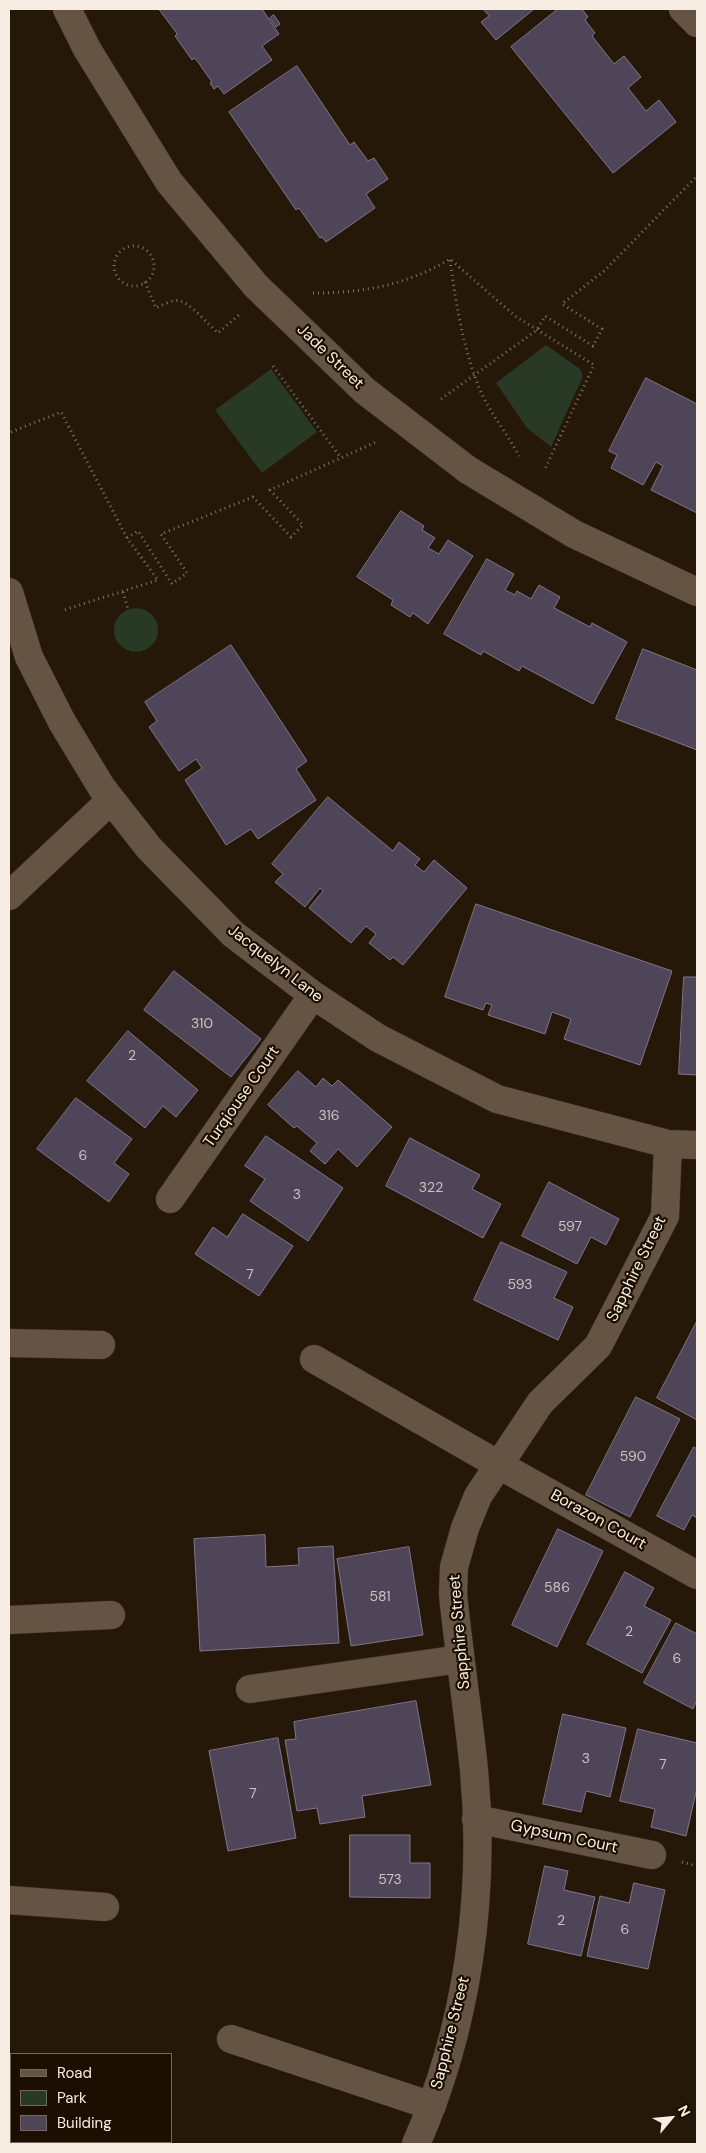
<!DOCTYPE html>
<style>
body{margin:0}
#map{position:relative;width:706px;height:2153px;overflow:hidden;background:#261809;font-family:"DM Sans",sans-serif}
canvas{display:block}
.frame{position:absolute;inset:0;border:10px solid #f7ede3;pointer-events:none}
.legend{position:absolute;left:10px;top:2053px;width:162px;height:90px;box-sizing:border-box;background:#1c0f02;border:1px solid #74685c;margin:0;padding:6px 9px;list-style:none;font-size:15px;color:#f7ede3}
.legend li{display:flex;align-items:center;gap:10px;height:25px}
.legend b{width:25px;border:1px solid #74685c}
.north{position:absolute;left:646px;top:2093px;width:50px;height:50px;-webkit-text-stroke:4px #1c0f02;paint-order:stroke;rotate:62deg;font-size:14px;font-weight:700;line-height:20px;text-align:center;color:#f7ede3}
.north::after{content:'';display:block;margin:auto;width:18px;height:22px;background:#f7ede3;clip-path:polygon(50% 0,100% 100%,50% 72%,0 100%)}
</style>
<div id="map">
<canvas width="706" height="2153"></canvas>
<div class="frame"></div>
<ul class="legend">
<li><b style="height:6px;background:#655444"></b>Road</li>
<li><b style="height:14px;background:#283925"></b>Park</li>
<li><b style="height:14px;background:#4e4558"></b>Building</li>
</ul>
<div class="north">N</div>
</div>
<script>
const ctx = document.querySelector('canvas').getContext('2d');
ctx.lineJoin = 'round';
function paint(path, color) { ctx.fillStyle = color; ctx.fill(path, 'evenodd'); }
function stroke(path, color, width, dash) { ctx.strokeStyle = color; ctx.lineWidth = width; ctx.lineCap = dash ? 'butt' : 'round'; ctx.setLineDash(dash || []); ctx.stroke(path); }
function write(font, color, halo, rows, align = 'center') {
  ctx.font = font + ' "DM Sans",sans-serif'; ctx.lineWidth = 4.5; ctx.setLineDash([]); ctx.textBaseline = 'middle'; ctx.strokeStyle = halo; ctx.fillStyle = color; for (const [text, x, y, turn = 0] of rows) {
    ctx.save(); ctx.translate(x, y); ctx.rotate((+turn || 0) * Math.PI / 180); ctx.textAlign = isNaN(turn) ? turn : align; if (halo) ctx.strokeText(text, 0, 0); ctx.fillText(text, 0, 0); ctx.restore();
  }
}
paint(new Path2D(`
 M 546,345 L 580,369 L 583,376 L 551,447 L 527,428 L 496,383 Z
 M 271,369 L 317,432 L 262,473 L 215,410 Z
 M114 630a22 22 0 1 1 44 0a22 22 0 1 1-44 0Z`), '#283925');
const building = new Path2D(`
 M 159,9 L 262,9 L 279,34 L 262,46 L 272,60 L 224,94 L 218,86 L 214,89 L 210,83 L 212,82 L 198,62 L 194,58 L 192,60 L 175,36 L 177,34 Z
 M 483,9 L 534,9 L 496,40 L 481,22 L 489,16 Z
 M 558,9 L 582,9 L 588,17 L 585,20 L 595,33 L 592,36 L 614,64 L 624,56 L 641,77 L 628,88 L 646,111 L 659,100 L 676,122 L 613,173 L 511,47 Z
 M 274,15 L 280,24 L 276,27 L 270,18 Z
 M 297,66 L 350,145 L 354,142 L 368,161 L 374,158 L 388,179 L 366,194 L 375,208 L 326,242 L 322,237 L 320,238 L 299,208 L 296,210 L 229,112 Z
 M 646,378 L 697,404 L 697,513 L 651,490 L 663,466 L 656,462 L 643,485 L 611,468 L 617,455 L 609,451 Z
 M 401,511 L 424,526 L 422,530 L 435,538 L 428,548 L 439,554 L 448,540 L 473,556 L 428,624 L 413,613 L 410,617 L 391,605 L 393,600 L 357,577 Z
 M 487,559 L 514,574 L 505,590 L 515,595 L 517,591 L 531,599 L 539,585 L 560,597 L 554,608 L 590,627 L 592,623 L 627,642 L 593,704 L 522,666 L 519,671 L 483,651 L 481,655 L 444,634 Z
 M 231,645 L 307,761 L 296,769 L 316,800 L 258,839 L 251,829 L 226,845 L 185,780 L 202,768 L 196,759 L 179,771 L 149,727 L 157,721 L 145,702 Z
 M 643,649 L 697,670 L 697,750 L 616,719 Z
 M 328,797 L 393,851 L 399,842 L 420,859 L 415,865 L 424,872 L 434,860 L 467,888 L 403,965 L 393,957 L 390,960 L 369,943 L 376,934 L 366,926 L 351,943 L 309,908 L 323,891 L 320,888 L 305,907 L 275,882 L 283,874 L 272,864 Z
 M 476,904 L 672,971 L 640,1065 L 564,1039 L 571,1019 L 552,1012 L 545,1034 L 488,1015 L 492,1005 L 486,1003 L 483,1010 L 445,997 Z
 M 174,971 L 261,1039 L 231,1077 L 144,1010 Z
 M 684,977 L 697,977 L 697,1075 L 679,1074 Z
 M 128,1031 L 198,1090 L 176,1117 L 163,1106 L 145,1128 L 87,1081 Z
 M 298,1071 L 316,1087 L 323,1078 L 332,1086 L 338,1080 L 392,1127 L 357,1167 L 338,1149 L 325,1164 L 310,1151 L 317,1143 L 297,1126 L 294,1128 L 268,1105 Z
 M 76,1098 L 132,1139 L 114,1163 L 129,1174 L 109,1202 L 37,1149 Z
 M 266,1136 L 343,1188 L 308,1241 L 250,1201 L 265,1179 L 245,1166 Z
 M 410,1138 L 480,1175 L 472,1189 L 501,1204 L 483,1238 L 386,1186 Z
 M 549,1182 L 619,1219 L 606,1245 L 591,1237 L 577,1264 L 522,1236 Z
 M 243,1214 L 293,1246 L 259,1296 L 195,1254 L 213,1227 L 227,1237 Z
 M 501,1242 L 567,1272 L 554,1298 L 573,1307 L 558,1340 L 474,1300 Z
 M 697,1321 L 697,1420 L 657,1398 Z
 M 636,1397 L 680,1419 L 630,1517 L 586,1495 Z
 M 694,1447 L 697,1449 L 697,1518 L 692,1515 L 684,1530 L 657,1516 Z
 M 558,1529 L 603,1551 L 557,1647 L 512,1625 Z
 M 265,1535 L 266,1567 L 299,1565 L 298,1548 L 333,1546 L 339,1643 L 200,1651 L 194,1539 Z
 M 409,1547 L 423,1635 L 351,1646 L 337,1559 Z
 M 625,1572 L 654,1588 L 644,1606 L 671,1620 L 642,1673 L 587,1644 Z
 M 676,1623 L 697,1634 L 697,1700 L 693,1709 L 644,1683 Z
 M 416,1701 L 431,1785 L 362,1796 L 365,1817 L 320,1824 L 317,1808 L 297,1811 L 285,1740 L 296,1739 L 294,1722 Z
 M 563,1714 L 626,1728 L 610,1797 L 586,1791 L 581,1812 L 543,1804 Z
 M 638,1729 L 697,1743 L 697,1788 L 686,1836 L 651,1827 L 655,1809 L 620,1801 Z
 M 278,1738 L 296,1838 L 228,1851 L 209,1751 Z
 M 350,1835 L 410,1835 L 410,1863 L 430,1863 L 430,1898 L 350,1897 Z
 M 545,1866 L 568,1871 L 564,1890 L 595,1897 L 581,1956 L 528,1944 Z
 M 634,1883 L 665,1890 L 648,1969 L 587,1956 L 600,1896 L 629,1903 Z`);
paint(building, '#4e4558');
stroke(building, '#80768b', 1);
const minor = new Path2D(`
 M 67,9 L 87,49 L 169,182 L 256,286 L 365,391 L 468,470 L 574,534 L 697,592
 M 683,9 L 697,23
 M 9,592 L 29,657 L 62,722 L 102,788 L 149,848 L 233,934 L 313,995 L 378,1038 L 497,1099 L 668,1144 L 697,1145
 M 9,896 L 111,800
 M 170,1199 L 313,995
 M 9,1343 L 101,1345
 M 314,1359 L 499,1465 L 697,1575
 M 9,1620 L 111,1615
 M 250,1689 L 460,1659
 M 476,1819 L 652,1855
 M 9,1900 L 105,1907
 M 231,2039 L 432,2106
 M 416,2144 C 467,2029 486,1896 474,1770 C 468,1711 459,1653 453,1594 L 454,1567 L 465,1528 L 478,1496 L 540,1403 L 598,1346 L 665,1216 L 668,1144`);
stroke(minor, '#3d332d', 29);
stroke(new Path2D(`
 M114 266a20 20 0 1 1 40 0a20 20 0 1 1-40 0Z
 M 450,260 C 456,304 463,348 480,390 C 490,413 507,433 519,456
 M 145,282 L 156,308 C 163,305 172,299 180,301 C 190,303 209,325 218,333 L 239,315
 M 313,293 C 363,293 407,285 450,259 L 515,316 L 594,365 L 544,471
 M 273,366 L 341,458
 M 441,399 L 537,330 L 545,316 L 593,346 L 602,329 L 562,304 L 604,271 L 697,176
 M 11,432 L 61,412 L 127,538 L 158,580 L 61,611
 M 127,538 L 138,531 L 172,584 L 187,573 L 161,534 L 253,497 L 291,537 L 303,525 L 270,490 L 376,442
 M 123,592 L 128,609
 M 682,1862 L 697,1866`), '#807467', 3, [1, 4]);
stroke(minor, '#655444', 28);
write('14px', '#cdc3c0', null, [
 ["310",202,1024],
 ["2",132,1056],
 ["316",329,1116],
 ["6",83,1156],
 ["322",431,1188],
 ["3",297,1195],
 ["597",570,1227],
 ["7",250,1275],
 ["593",520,1285],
 ["590",633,1457],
 ["586",557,1588],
 ["581",380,1597],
 ["2",629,1632],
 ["6",677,1659],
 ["3",586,1759],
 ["7",663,1765],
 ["7",253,1794],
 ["573",390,1880],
 ["2",561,1921],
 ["6",625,1930]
]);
write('16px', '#f7ede3', '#1c0f02', [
 ["Jade Street",330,357,44],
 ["Jacquelyn Lane",275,964,38],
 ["Turqiouse Court",242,1097,-55],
 ["Sapphire Street",637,1269,-64],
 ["Borazon Court",598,1520,29],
 ["Sapphire Street",460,1632,-95],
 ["Gypsum Court",564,1837,12],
 ["Sapphire Street",451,2033,-76]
]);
</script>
